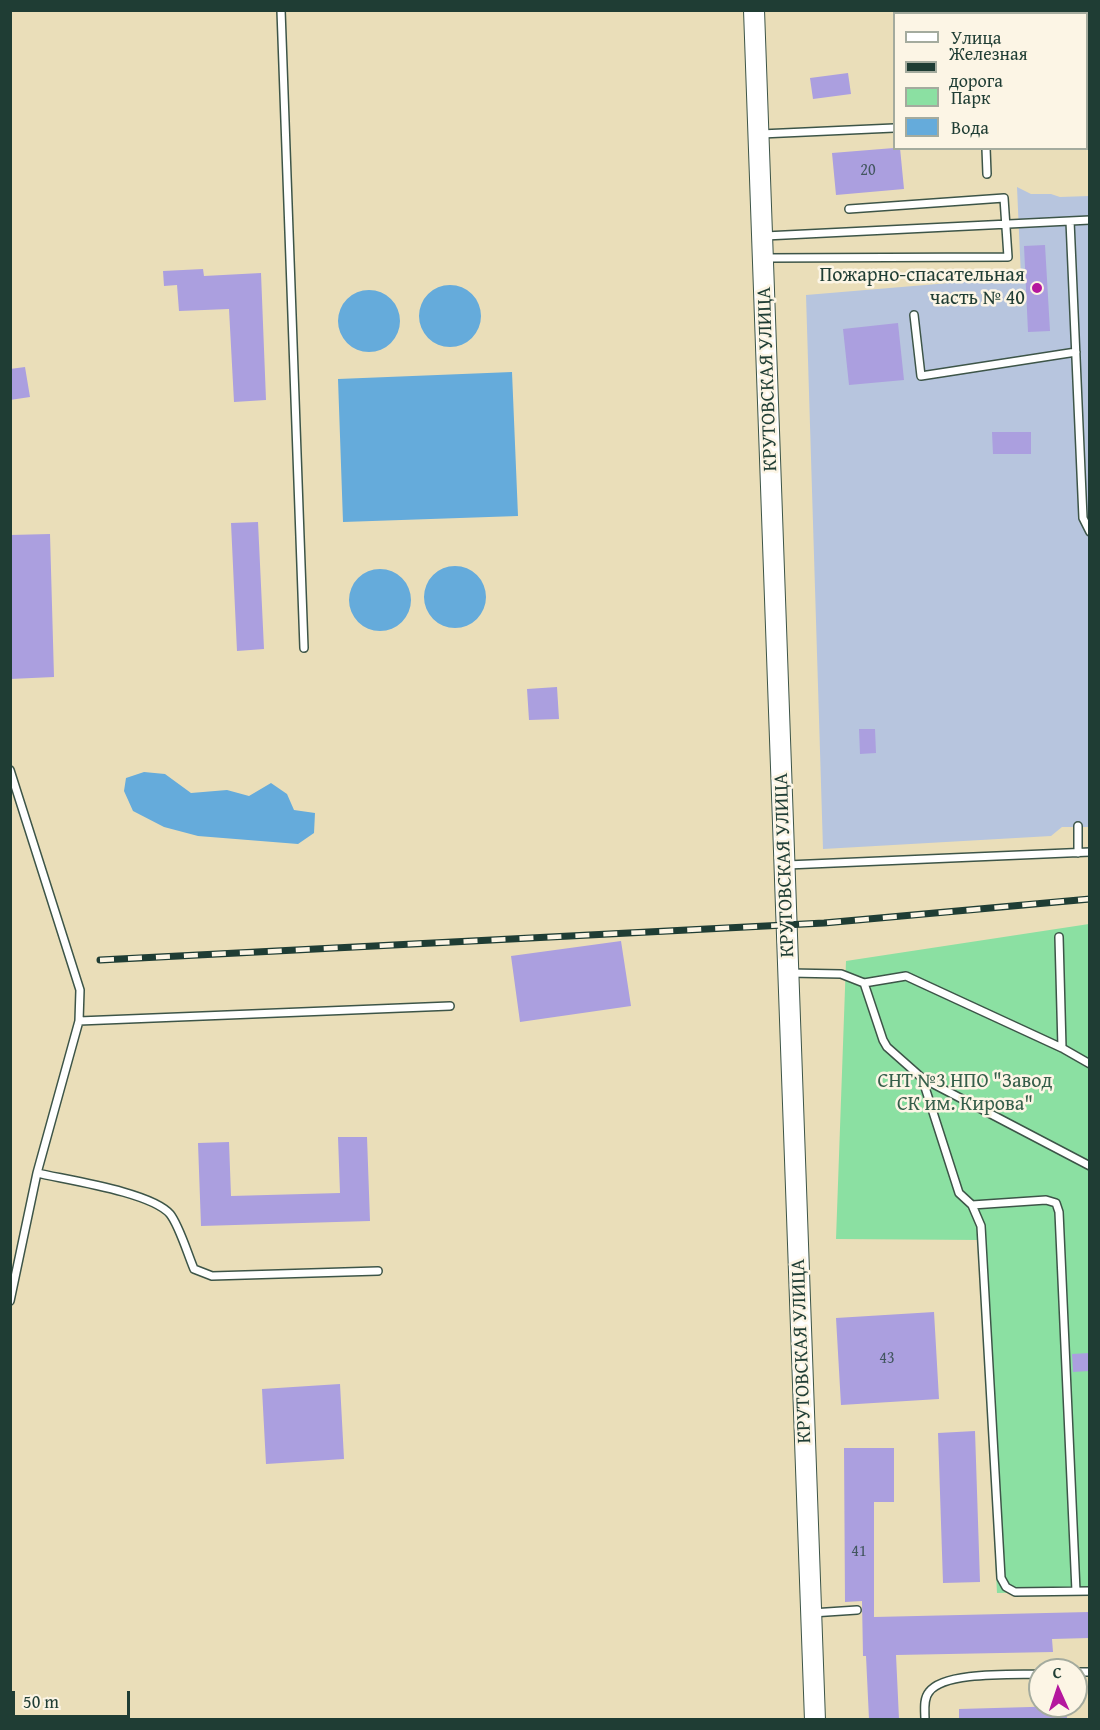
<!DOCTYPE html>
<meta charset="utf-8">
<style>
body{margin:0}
#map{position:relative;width:1100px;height:1730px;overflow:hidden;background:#eadeb9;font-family:"Gentium Book Plus",serif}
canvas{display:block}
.frame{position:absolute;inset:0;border:12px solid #1f3d34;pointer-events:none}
.legend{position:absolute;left:893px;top:12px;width:195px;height:138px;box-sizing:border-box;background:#fcf5e5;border:2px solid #a4ab9e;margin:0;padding:8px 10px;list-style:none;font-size:18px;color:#1f3d34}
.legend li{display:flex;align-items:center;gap:12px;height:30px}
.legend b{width:30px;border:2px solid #a4ab9e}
.north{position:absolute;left:1028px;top:1658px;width:60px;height:60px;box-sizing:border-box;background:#fcf5e5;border:2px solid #a4ab9e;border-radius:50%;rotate:357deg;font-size:16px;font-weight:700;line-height:24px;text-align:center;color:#1f3d34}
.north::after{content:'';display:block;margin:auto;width:21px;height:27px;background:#b5179e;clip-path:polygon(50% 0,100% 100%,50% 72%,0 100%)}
.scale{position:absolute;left:12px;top:1691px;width:118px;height:27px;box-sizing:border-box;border:3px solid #1f3d34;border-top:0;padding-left:8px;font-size:18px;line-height:21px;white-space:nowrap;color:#1f3d34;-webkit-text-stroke:4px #fcf5e5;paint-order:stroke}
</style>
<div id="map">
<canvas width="1100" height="1730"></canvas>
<div class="frame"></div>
<ul class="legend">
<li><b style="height:8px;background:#fff"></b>Улица</li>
<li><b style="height:8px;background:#1f3d34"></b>Железная дорога</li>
<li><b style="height:16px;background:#8be0a2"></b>Парк</li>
<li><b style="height:16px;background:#65abdb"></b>Вода</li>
</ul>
<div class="north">С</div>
<div class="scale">50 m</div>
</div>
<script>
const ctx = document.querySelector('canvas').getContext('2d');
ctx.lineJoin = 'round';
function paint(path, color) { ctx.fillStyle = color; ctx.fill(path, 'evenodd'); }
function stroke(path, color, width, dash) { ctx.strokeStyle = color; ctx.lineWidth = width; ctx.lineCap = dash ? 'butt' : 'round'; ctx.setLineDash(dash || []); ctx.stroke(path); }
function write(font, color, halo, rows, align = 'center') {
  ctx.font = font + ' "Gentium Book Plus",serif'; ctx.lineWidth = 5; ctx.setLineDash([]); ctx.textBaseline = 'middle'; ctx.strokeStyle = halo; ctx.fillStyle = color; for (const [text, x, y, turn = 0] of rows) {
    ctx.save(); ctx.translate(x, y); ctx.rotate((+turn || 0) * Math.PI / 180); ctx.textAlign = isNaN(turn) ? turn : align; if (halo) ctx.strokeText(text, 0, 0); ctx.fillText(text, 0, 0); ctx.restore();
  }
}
paint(new Path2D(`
 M 1017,187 L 1031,194 L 1051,194 L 1060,197 L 1089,196 L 1089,827 L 1062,827 L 1051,836 L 823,849 L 806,295 L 1021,277 Z`), '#b7c5de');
paint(new Path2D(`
 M 1089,924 L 1089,1591 L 997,1593 L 980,1240 L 836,1239 L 846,961 Z`), '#8be0a2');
paint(new Path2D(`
 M419 316a31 31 0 1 1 62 0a31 31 0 1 1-62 0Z
 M338 321a31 31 0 1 1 62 0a31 31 0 1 1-62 0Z
 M 512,372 L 518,516 L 343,522 L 338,379 Z
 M424 597a31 31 0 1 1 62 0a31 31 0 1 1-62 0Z
 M349 600a31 31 0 1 1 62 0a31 31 0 1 1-62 0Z
 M 144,772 L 165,774 L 191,793 L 227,790 L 249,796 L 271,783 L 287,794 L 294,810 L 315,813 L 314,833 L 298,844 L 198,836 L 164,827 L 133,811 L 124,791 L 126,778 Z`), '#65abdb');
paint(new Path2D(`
 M 848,73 L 851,94 L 813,99 L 810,78 Z
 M 894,148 L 900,148 L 904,189 L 836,195 L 832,153 Z
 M 1045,245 L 1050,331 L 1028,332 L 1024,246 Z
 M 203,269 L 204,276 L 261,273 L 266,400 L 234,402 L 229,309 L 179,311 L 177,285 L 164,286 L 163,271 Z
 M 898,323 L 904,380 L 849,385 L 843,329 Z
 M 25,367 L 30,397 L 10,400 L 10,369 Z
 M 992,432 L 1031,432 L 1031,454 L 993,454 Z
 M 258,522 L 264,649 L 237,651 L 231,523 Z
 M 50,534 L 54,677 L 10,679 L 10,535 Z
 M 557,687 L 559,719 L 529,720 L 527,689 Z
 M 859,729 L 875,729 L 876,753 L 860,754 Z
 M 621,941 L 631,1006 L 520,1022 L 511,956 Z
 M 338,1137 L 367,1137 L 370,1221 L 201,1226 L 198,1143 L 229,1142 L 231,1196 L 340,1193 Z
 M 934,1312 L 939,1399 L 841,1405 L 836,1318 Z
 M 1089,1353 L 1089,1371 L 1073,1372 L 1072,1354 Z
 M 340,1384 L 344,1459 L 266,1464 L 262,1389 Z
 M 975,1431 L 980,1582 L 943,1583 L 938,1433 Z
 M 844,1448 L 894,1448 L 894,1502 L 874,1502 L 874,1617 L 1089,1612 L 1089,1638 L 1052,1639 L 1053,1652 L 896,1655 L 899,1719 L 869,1719 L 866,1656 L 863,1656 L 862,1601 L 845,1602 Z
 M 1066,1706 L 1067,1719 L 959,1719 L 959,1709 Z`), '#ab9fdf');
const lane = new Path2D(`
 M 281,10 L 304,648
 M 1086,118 L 1090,118
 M 761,134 L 894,128
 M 986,148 L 987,174
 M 1070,221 L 1083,518 L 1090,532
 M 765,236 L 1090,220
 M 766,258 L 1008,257 L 1004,198 L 849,209
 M 914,315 L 921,376 L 1076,352
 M 10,770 L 80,990 L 79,1021 L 37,1173 L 10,1301
 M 1078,826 L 1078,853
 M 787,865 L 1090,852
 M 1059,937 L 1062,1048
 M 790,973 L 841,974 L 864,983 L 906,976 L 1062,1048 L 1090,1064
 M 864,983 L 883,1040 L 887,1047 L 922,1078 L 1090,1166
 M 79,1021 L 450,1006
 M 922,1078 L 959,1193 L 972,1205 L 981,1226 L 1001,1578 L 1006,1587 L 1015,1592 L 1090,1591
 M 37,1173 C 67,1180 151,1192 170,1214 C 179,1225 188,1255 194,1269 L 212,1276 L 378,1271
 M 972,1205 L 1046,1200 L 1056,1203 L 1059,1212 L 1076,1591
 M 812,1613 L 857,1610
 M 1076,1672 L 1090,1672
 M 925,1720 C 925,1711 923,1699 929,1692 C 944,1671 1015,1675 1040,1674`);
const secondary = new Path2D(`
 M 754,10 L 815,1720`);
stroke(lane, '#3d5548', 10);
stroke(secondary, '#3d5548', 22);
stroke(lane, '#fff', 7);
stroke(secondary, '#fff', 20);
const rail = new Path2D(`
 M 100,960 L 824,923 L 1090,899`);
stroke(rail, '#1f3d34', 7);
stroke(rail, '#fcf5e5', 4.5, [14]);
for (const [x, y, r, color] of [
 [1037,288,6,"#b5179e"]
]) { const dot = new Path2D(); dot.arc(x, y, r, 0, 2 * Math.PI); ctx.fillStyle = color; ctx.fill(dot); stroke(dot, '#fcf5e5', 2); }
write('16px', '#42565f', null, [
 ["20",868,171],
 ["43",887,1359],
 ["41",859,1552]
]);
write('20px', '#1f3d34', '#fcf5e5', [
 ["Пожарно-спасательная",1025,276],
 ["часть № 40",1025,299]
], 'right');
write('20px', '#1f3d34', '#fcf5e5', [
 ["КРУТОВСКАЯ УЛИЦА",768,379,-92],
 ["КРУТОВСКАЯ УЛИЦА",785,865,-92],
 ["КРУТОВСКАЯ УЛИЦА",802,1351,-92]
]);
write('20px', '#355e4a', '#fcf5e5', [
 ["СНТ №3 НПО \"Завод",965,1082],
 ["СК им. Кирова\"",965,1105]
]);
</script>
